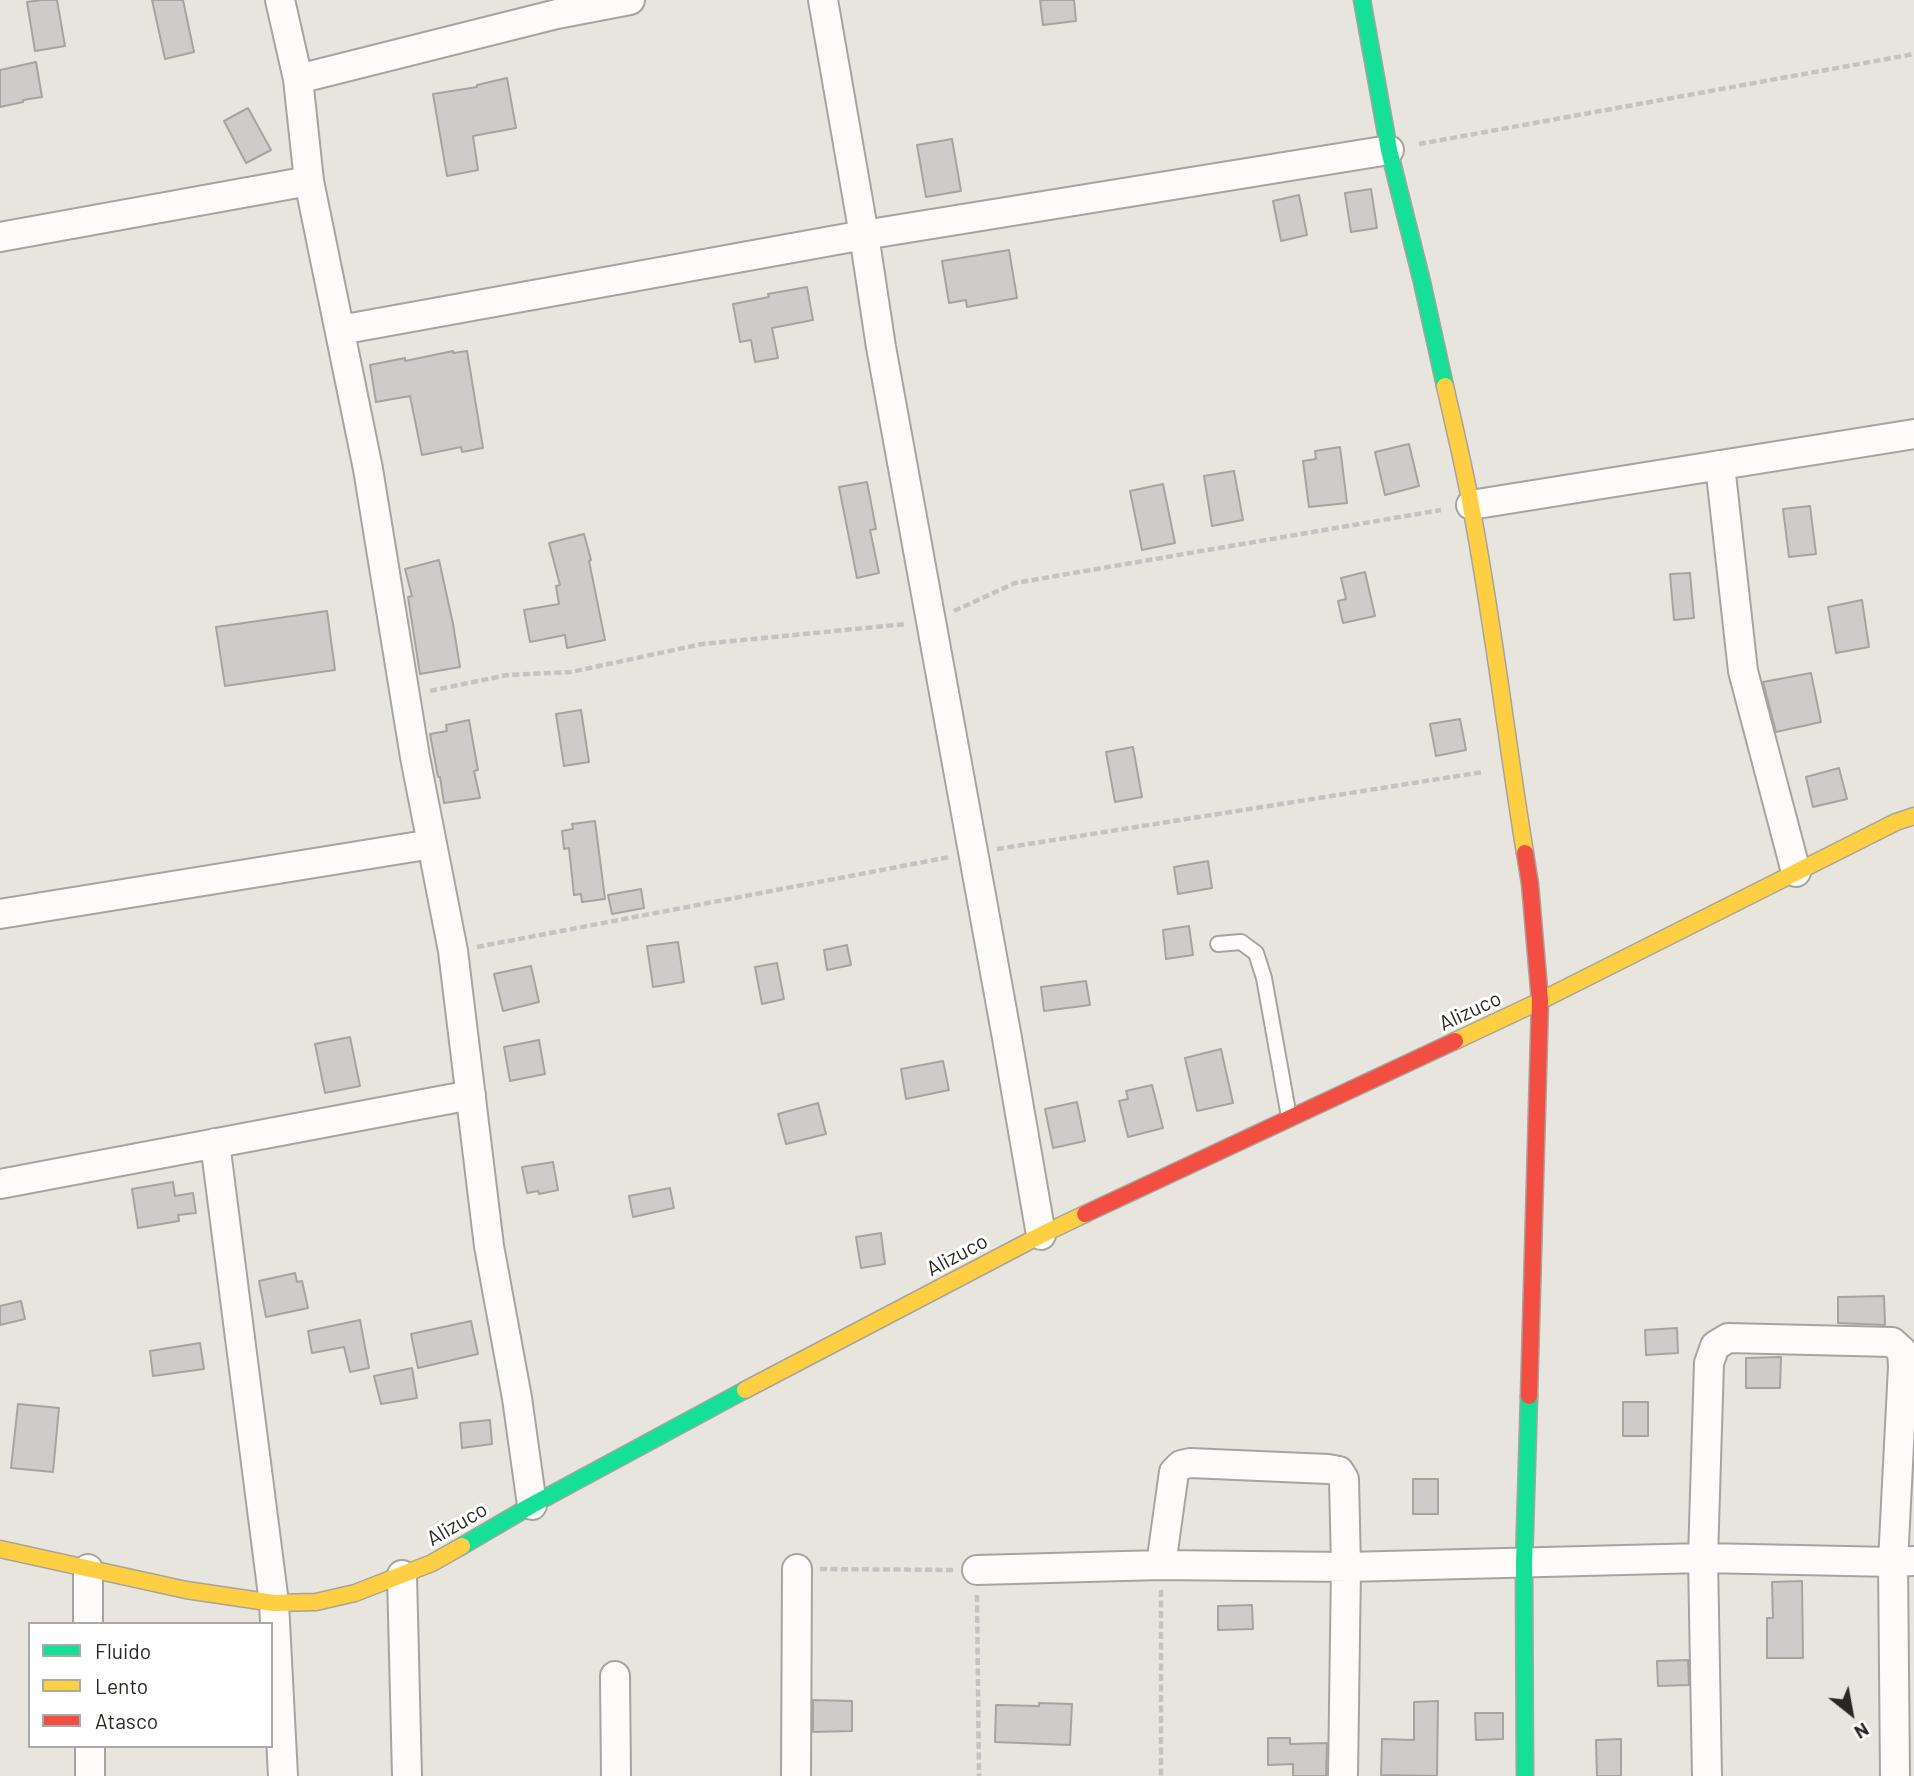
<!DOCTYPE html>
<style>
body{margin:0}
#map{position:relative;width:1914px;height:1776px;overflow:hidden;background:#e8e5de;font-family:Barlow,sans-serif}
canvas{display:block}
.legend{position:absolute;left:28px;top:1622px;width:245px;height:126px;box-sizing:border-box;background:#fff;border:2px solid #a9a9a7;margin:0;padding:9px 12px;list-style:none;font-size:21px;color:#292723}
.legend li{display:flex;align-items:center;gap:14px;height:35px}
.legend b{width:35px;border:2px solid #a9a9a7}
.north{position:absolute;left:1816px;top:1678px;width:70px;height:70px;-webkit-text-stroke:5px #fff;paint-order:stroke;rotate:149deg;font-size:19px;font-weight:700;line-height:28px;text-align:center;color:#292723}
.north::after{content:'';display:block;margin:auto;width:24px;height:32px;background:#292723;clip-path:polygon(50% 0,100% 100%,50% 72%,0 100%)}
</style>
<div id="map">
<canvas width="1914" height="1776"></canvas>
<ul class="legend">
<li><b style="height:9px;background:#16e098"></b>Fluido</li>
<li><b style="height:9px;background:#ffcf43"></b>Lento</li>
<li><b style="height:9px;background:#f24e42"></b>Atasco</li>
</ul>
<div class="north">N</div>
</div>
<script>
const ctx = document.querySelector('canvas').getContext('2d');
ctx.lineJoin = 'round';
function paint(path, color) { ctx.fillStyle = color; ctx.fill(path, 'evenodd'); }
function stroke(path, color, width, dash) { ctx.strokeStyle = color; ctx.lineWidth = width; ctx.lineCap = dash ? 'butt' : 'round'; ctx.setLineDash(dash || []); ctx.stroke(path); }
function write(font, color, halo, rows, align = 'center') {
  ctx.font = font + ' Barlow,sans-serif'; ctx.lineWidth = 6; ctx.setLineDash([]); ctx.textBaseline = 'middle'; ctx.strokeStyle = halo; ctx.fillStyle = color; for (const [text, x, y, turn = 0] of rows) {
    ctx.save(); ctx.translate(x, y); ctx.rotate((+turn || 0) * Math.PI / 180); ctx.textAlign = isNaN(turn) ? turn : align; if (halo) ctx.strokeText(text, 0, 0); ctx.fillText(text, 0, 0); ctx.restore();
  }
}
const building = new Path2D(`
 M 41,0 L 57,0 L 65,46 L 35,51 L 27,2 Z
 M 152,0 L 183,0 L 194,52 L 165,59 Z
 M 1040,0 L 1074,0 L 1076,21 L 1043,25 Z
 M 36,62 L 42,97 L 23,100 L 23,102 L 0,107 L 0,70 Z
 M 507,78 L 516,128 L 473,136 L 478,170 L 447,176 L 433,94 L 477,87 L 477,85 Z
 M 248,108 L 271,150 L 246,163 L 224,121 Z
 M 952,139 L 961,191 L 926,197 L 917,145 Z
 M 1371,189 L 1377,228 L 1351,232 L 1345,193 Z
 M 1299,195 L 1307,235 L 1281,241 L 1273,201 Z
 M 1009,250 L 1017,298 L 967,307 L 966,300 L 949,303 L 942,261 Z
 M 807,287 L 813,320 L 772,328 L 778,358 L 755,362 L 751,340 L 740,342 L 733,304 L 769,297 L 768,294 Z
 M 453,351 L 453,353 L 467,351 L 483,448 L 462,452 L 461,447 L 422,455 L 410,396 L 376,402 L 370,365 L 405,358 L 405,361 Z
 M 1409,444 L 1419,486 L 1385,495 L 1375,452 Z
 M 1340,447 L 1347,503 L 1309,507 L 1303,461 L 1316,459 L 1315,451 Z
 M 1234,471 L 1243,520 L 1212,526 L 1204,476 Z
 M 867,482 L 876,529 L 870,530 L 879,573 L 857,578 L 839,487 Z
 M 1163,484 L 1175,543 L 1142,550 L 1130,491 Z
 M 1810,506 L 1816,554 L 1789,557 L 1783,509 Z
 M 584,534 L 591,560 L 589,561 L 605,640 L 567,648 L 565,635 L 530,642 L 524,610 L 559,604 L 556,586 L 560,585 L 549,543 Z
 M 439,560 L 453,624 L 460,667 L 420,674 L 408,597 L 412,596 L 405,569 Z
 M 1365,572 L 1375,616 L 1343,623 L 1338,601 L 1346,599 L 1341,578 Z
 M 1690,573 L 1694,618 L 1674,620 L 1670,574 Z
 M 1862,600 L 1869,647 L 1836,653 L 1828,607 Z
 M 327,611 L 335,670 L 225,686 L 216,627 Z
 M 1811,673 L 1821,722 L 1776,732 L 1763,682 Z
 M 581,710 L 589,762 L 564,766 L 556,714 Z
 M 1460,719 L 1466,750 L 1436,756 L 1430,724 Z
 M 469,720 L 478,770 L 474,771 L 480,798 L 444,803 L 440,777 L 438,777 L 430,734 L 447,731 L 446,725 Z
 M 1133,747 L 1142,797 L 1115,802 L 1106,752 Z
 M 1839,768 L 1847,799 L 1813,807 L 1806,777 Z
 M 595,821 L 605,899 L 582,902 L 581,894 L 574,895 L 569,848 L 564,849 L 562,831 L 573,829 L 572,824 Z
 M 1208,861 L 1212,888 L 1178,894 L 1174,867 Z
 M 641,889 L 644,908 L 612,914 L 608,895 Z
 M 1189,926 L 1193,955 L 1166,959 L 1163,930 Z
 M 678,942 L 684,982 L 653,987 L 647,946 Z
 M 847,945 L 851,965 L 827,970 L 824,950 Z
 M 777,963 L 784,999 L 762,1004 L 755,967 Z
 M 531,966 L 539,1002 L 503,1011 L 494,974 Z
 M 1086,981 L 1090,1005 L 1044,1011 L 1041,987 Z
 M 350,1037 L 360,1086 L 325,1093 L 315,1044 Z
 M 539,1040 L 545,1074 L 510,1081 L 504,1047 Z
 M 1221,1049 L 1233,1103 L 1197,1111 L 1185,1058 Z
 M 943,1061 L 949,1090 L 906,1099 L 901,1069 Z
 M 1152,1085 L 1163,1128 L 1128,1137 L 1119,1101 L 1128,1099 L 1126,1091 Z
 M 1077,1102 L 1085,1141 L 1053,1148 L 1045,1109 Z
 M 818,1103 L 826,1134 L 786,1144 L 778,1114 Z
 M 553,1162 L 558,1190 L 539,1194 L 538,1191 L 527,1193 L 522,1167 Z
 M 173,1182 L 175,1196 L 193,1193 L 196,1213 L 178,1215 L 179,1221 L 138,1228 L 132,1189 Z
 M 670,1188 L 674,1208 L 633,1217 L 629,1196 Z
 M 881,1233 L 885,1264 L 861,1268 L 856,1237 Z
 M 295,1273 L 297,1282 L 302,1281 L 308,1308 L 266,1317 L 259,1281 Z
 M 1884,1296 L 1885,1325 L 1838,1323 L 1838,1297 Z
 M 21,1301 L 25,1319 L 0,1325 L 0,1306 Z
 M 360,1320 L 369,1368 L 350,1372 L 344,1347 L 312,1353 L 308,1331 Z
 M 471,1321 L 478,1354 L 418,1368 L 411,1334 Z
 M 1677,1328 L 1678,1353 L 1646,1355 L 1645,1330 Z
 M 200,1343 L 204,1369 L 153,1376 L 150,1351 Z
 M 1781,1357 L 1780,1388 L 1746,1388 L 1746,1358 Z
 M 412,1368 L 417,1398 L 381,1404 L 374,1376 Z
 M 1623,1402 L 1648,1402 L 1648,1436 L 1623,1436 Z
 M 18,1404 L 59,1408 L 53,1472 L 11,1468 Z
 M 490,1420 L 492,1444 L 462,1448 L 460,1423 Z
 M 1413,1479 L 1438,1479 L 1438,1514 L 1413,1514 Z
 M 1802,1581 L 1803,1658 L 1767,1658 L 1767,1618 L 1773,1618 L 1772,1582 Z
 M 1252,1605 L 1253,1629 L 1218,1630 L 1218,1606 Z
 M 1688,1660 L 1689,1685 L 1658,1686 L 1657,1661 Z
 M 813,1700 L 852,1701 L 852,1731 L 813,1732 Z
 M 1438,1701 L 1437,1776 L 1381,1775 L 1382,1739 L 1414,1740 L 1414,1702 Z
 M 1039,1703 L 1072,1704 L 1070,1745 L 995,1742 L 996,1705 L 1039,1706 Z
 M 1475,1713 L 1503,1713 L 1503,1739 L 1476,1740 Z
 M 1268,1738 L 1290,1738 L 1290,1744 L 1327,1743 L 1326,1776 L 1293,1776 L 1293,1764 L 1268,1765 Z
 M 1621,1739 L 1621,1776 L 1597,1776 L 1596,1740 Z`);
paint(building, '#cecbc9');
stroke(building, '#a7a3a1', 2);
const lane = new Path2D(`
 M 1218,944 L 1241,942 L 1256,953 L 1264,978 L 1289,1117`);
const street = new Path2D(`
 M 280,0 L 298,79 L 309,181 L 368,469 L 415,757 L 453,951 L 489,1246 L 517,1398 L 532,1505
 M 823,0 L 864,235 L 881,347 L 1007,1038 L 1041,1235
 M 298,79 L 557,14 L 630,0
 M 0,237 L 309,181
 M 340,330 L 864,235 L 1389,150
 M 1720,465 L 1743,671 L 1796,872
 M 1471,505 L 1914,434
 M 0,914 L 432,844
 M 215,1143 L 274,1603 L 283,1776
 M 0,1184 L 471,1095
 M 1161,1565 L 1174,1472 L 1181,1465 L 1190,1463 L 1328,1469 L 1339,1471 L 1344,1479 L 1346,1567 L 1343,1776
 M 88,1569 L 88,1624
 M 977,1570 L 1161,1565 L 1346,1567 L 1703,1558 L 1893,1562 L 1914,1561
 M 402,1575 L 407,1776
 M 615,1676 L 616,1776
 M 90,1746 L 90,1776
 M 796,1776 L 797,1569
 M 1707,1776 L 1703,1558 L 1709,1363 L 1715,1346 L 1728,1338 L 1892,1342 L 1902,1351 L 1903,1367 L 1893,1562 L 1895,1776`);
const fast = new Path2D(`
 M 1362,0 L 1389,150 L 1422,282 L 1445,386
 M 462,1546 L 532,1505 L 745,1390
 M 1525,1776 L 1524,1563 L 1529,1396`);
const slow = new Path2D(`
 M 1445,386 C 1454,426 1464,466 1471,506 C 1493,621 1506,737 1525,853
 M 1455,1041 L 1540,1001 L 1896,822 L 1914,816
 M 745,1390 L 1041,1235 L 1085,1214
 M 0,1549 L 186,1590 L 274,1603 L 316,1602 L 355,1593 L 432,1563 L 462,1546`);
const jam = new Path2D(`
 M 1525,853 L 1530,884 L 1540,1001 L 1529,1396
 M 1085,1214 L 1455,1041`);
stroke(lane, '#a5a49e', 18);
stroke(street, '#a5a49e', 32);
stroke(fast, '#a5a49e', 19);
stroke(slow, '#a5a49e', 19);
stroke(jam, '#a5a49e', 19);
stroke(new Path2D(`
 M 1419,144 L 1914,54
 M 954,611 L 1015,583 L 1441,510
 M 430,691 L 507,675 L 571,672 L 702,644 L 906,624
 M 997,849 L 1483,772
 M 477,947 L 950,857
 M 820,1569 L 955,1570
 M 1161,1590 L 1161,1776
 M 977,1595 L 979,1776`), '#c5c3c1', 4.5, [7, 3.5]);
stroke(lane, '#fcfbfa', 14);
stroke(street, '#fcfbfa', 28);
stroke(fast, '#16e098', 16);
stroke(slow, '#ffcf43', 16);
stroke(jam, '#f24e42', 16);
write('21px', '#292723', '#fff', [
 ["Alizuco",1470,1011,-25],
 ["Alizuco",957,1255,-28],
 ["Alizuco",457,1524,-30]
]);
</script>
